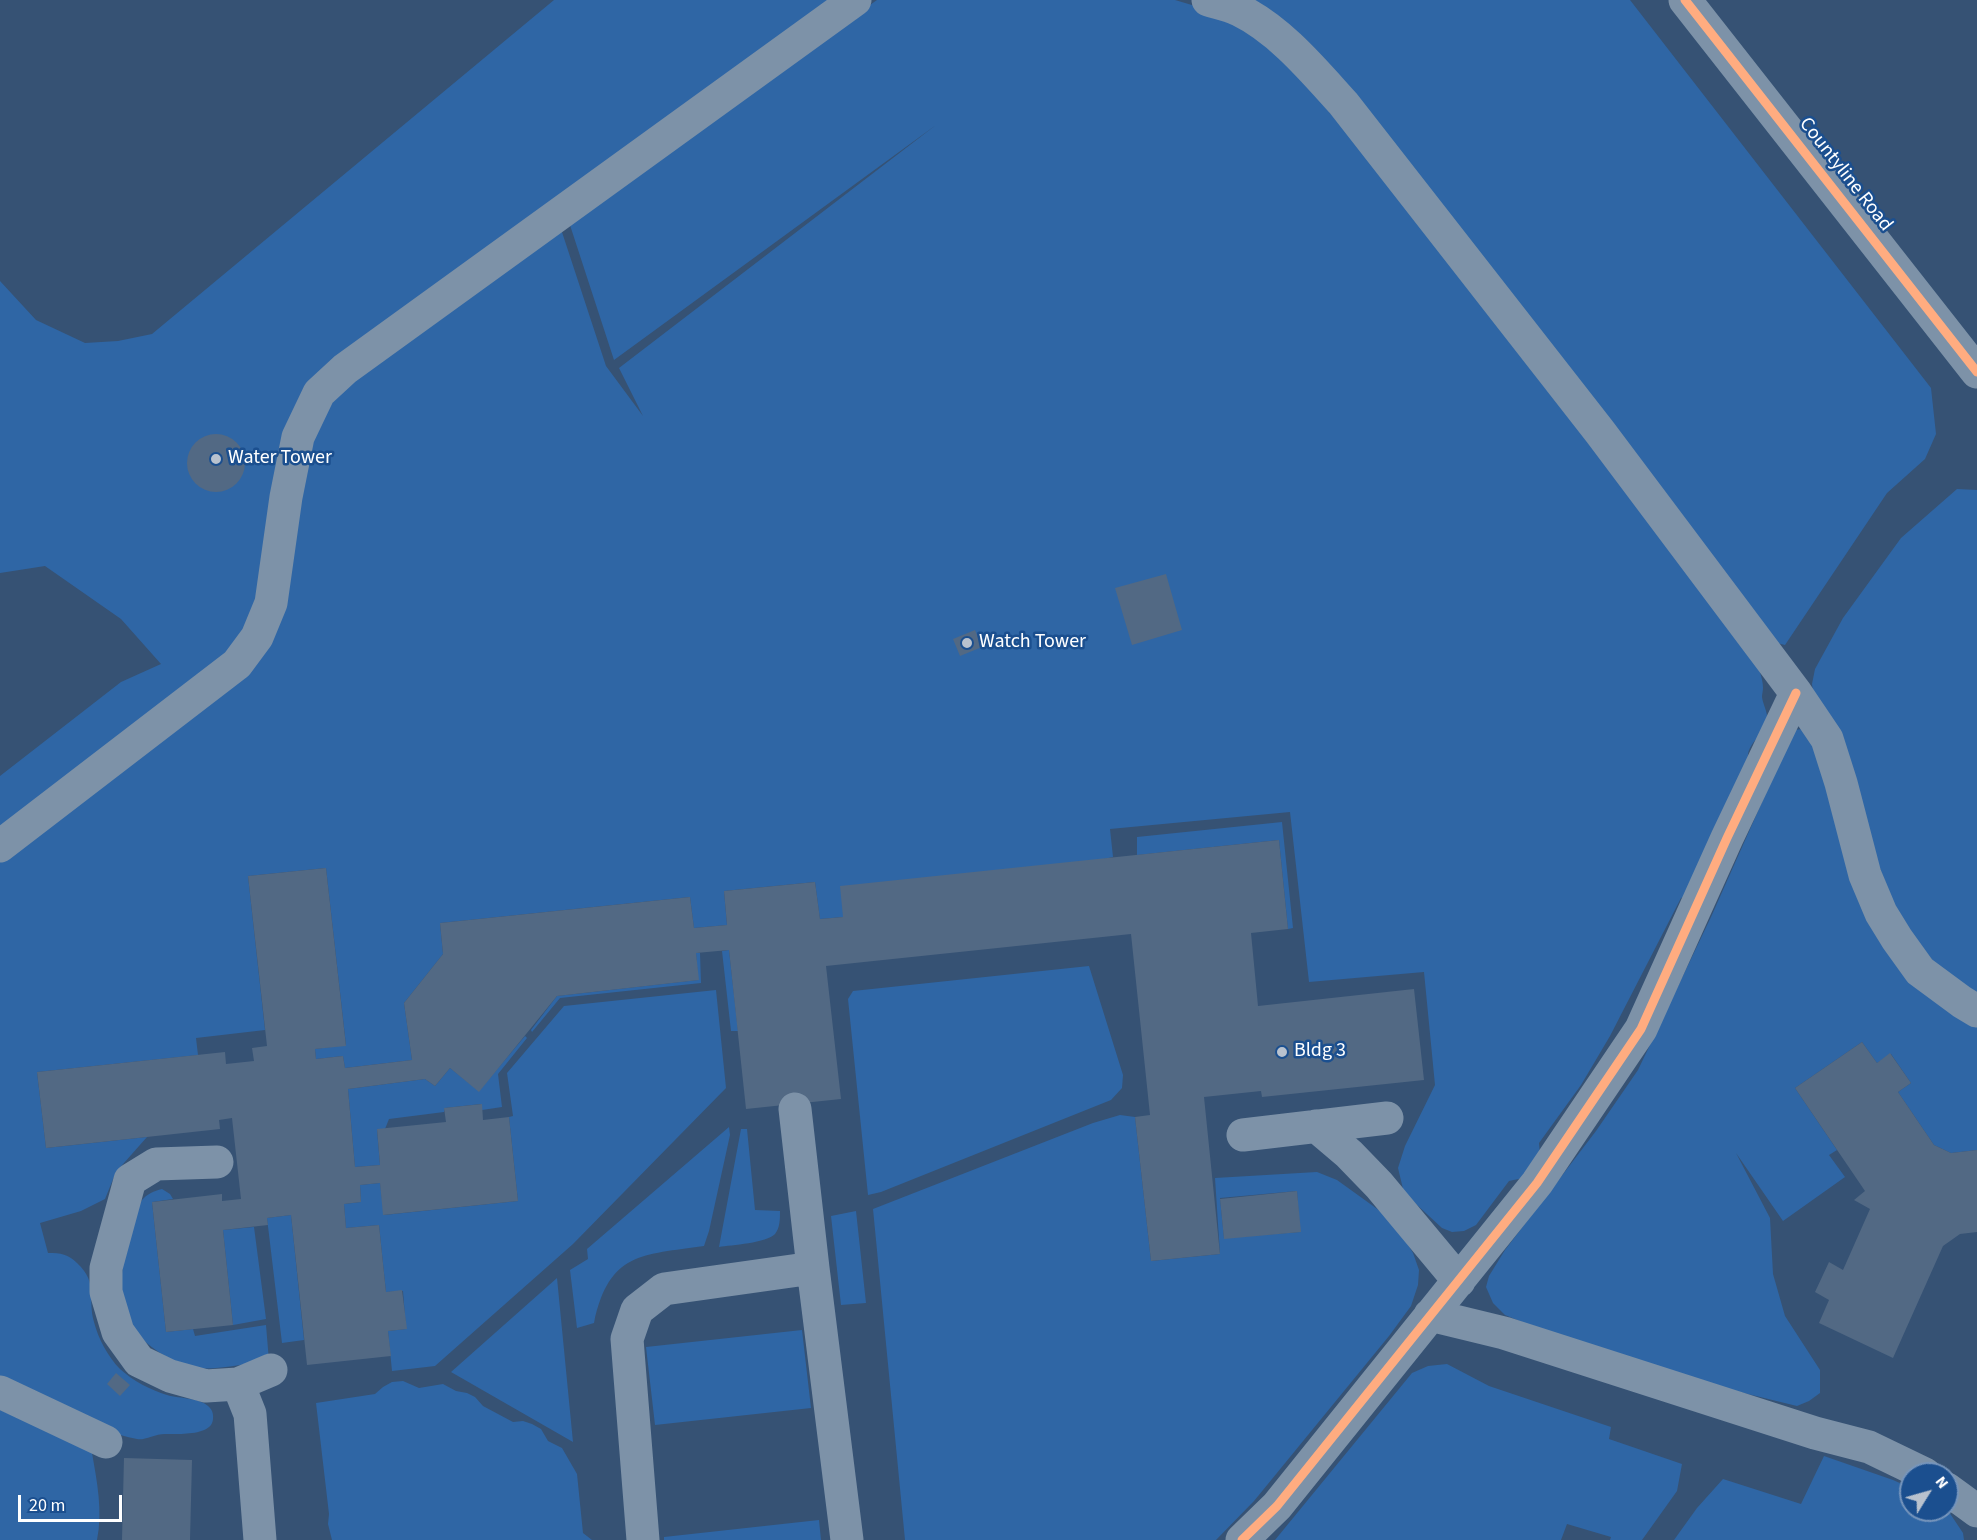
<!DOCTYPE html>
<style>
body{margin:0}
#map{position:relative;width:1977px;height:1540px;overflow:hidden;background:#365274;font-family:"Source Sans 3",sans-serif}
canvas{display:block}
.north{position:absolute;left:1899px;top:1462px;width:60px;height:60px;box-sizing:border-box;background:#1b4f8f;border:2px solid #7695bc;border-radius:50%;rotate:53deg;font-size:16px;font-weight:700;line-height:24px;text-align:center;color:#fff}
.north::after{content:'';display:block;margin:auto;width:21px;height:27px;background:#b9c2ce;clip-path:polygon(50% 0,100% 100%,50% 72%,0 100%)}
.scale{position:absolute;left:18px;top:1495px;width:104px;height:27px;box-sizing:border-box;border:3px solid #fff;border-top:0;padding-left:8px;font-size:18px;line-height:21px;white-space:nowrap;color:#fff;-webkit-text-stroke:4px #1b4f8f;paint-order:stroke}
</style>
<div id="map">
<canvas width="1977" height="1540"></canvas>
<div class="north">N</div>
<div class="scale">20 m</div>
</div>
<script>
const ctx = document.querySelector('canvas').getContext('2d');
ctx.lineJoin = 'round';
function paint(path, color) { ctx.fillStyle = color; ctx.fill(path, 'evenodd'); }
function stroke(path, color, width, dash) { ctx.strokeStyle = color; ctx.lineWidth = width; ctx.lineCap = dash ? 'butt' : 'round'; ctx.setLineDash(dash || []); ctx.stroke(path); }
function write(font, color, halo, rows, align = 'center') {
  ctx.font = font + ' "Source Sans 3",sans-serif'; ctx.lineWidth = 5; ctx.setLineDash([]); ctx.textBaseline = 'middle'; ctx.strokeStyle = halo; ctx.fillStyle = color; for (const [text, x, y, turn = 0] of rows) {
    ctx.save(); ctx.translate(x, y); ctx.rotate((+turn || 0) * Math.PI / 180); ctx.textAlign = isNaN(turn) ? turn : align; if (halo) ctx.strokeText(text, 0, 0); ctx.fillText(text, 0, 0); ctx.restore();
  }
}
paint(new Path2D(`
 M 554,0 L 839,0 L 331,369 L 266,584 L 236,647 L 0,834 L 0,776 L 121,682 L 161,664 L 121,619 L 45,566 L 0,573 L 0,281 L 36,320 L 85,343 L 118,341 L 152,334 Z
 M 877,0 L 1175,0 L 1212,11 L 1285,54 L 1754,655 C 1757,665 1763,677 1763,688 C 1763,691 1762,694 1762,697 C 1763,705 1768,712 1767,720 C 1764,737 1743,745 1749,762 L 1685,897 L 1681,898 L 1610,1036 L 1581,1085 L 1539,1143 L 1540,1155 L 1523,1178 L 1509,1181 L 1476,1225 L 1464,1231 L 1452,1232 L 1442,1228 L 1404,1193 L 1398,1168 L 1405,1146 L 1435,1085 L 1424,972 L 1309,982 L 1290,812 L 1110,829 L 1113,857 L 843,917 L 820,919 L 815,882 L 724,891 L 727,925 L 694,928 L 690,897 L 440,923 L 443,954 L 404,1003 L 412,1060 L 345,1068 L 343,1056 L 316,1059 L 315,1049 L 346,1045 L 326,868 L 248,876 L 265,1030 L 196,1038 L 198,1055 L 37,1072 L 46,1148 L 147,1137 L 116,1172 L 105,1199 L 81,1211 L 40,1223 L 48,1253 C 61,1253 68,1254 77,1263 C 99,1284 87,1297 94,1322 C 98,1338 108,1357 120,1369 C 133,1381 151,1390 167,1395 C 180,1399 201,1397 210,1408 C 214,1412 214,1421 211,1425 C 203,1435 179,1434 167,1434 C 156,1433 144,1441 137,1439 C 94,1431 40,1399 0,1379 L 0,856 L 227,684 L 308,453 L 324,415 L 339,391 L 560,226 L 606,366 L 643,416 L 619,368 L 936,125 L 614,360 L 568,219 Z
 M 1235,0 L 1630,0 L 1931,388 L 1936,434 L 1925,459 L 1887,493 L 1785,645 L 1777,643 Z
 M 1957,489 L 1977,490 L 1977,999 L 1961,990 L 1906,936 L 1814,698 L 1812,684 L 1815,669 L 1843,618 L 1901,538 Z
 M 1803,729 L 1810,732 L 1854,857 L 1977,1019 L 1977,1150 L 1951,1153 L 1934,1145 L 1898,1092 L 1911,1083 L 1891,1054 L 1877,1063 L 1862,1042 L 1795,1088 L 1837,1150 L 1829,1155 L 1845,1177 L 1783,1221 L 1736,1153 L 1770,1218 L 1773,1274 L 1785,1316 L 1820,1370 L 1820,1393 L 1809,1401 L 1797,1406 L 1711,1385 L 1534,1327 L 1505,1315 L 1493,1303 L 1486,1287 L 1489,1276 L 1505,1250 L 1596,1131 L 1638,1070 L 1711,917 L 1794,730 Z
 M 1282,822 L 1293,928 L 1288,929 L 1279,840 L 1137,855 L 1137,837 Z
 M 729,950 L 738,1031 L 731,1031 L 722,951 Z
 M 696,953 L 700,953 L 701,983 L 560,998 L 532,1032 L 531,1030 L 557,996 L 698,980 Z
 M 1089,966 L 1123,1075 L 1122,1088 L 1111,1100 L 881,1192 L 868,1195 L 848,999 L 853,991 Z
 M 716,990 L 726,1088 L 573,1244 L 435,1366 L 392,1371 L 388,1331 L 406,1329 L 403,1291 L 386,1292 L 379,1225 L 346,1228 L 344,1204 L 361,1202 L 360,1185 L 380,1183 L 384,1215 L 518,1201 L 509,1117 L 513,1116 L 507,1073 L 564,1006 Z
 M 525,1036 L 527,1038 L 498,1074 L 502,1107 L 482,1110 L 481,1104 L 445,1108 L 444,1112 L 389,1119 L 385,1129 L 377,1130 L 380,1165 L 355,1167 L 348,1089 L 425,1079 L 435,1086 L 450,1068 L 479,1091 Z
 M 1120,1115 L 1135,1117 L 1151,1261 L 1220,1254 L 1215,1178 L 1317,1172 L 1337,1180 L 1387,1216 L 1401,1233 L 1413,1253 L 1419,1270 L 1418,1285 L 1411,1306 L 1389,1336 L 1254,1501 L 1216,1540 L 905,1540 L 873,1209 L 1093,1123 ZM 1297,1191 L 1300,1232 L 1224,1238 L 1220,1198 Z
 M 729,1127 L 730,1135 L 709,1231 L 704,1246 C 642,1255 609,1252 594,1323 L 577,1328 L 570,1270 L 588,1259 L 587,1249 Z
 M 741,1129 L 747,1129 L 755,1210 L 780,1211 C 780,1219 780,1228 775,1234 C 767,1243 731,1245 719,1247 Z
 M 162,1189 L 170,1194 L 173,1199 L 152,1202 L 166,1332 L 193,1329 L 195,1336 L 266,1325 L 269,1361 C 248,1363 210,1372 191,1367 C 173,1363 144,1345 134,1329 C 129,1322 124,1308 122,1299 C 118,1277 130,1219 142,1200 C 147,1194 154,1191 162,1189 Z
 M 856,1211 L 866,1303 L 841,1305 L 831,1216 Z
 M 291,1215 L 304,1340 L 282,1343 L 267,1218 Z
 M 254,1227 L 266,1319 L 233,1325 L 223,1230 Z
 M 557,1278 L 573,1442 L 451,1372 Z
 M 802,1330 L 811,1408 L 655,1425 L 646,1347 Z
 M 1447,1364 L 1489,1386 L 1611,1427 L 1609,1439 L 1682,1464 L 1677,1491 L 1642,1540 L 1610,1540 L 1611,1537 L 1567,1524 L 1561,1540 L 1275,1540 L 1412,1373 L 1428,1366 Z
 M 403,1381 L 419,1388 L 443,1384 L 456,1391 L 467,1393 L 475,1397 L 483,1406 L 513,1422 L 523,1421 L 532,1424 L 541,1429 L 548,1441 L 562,1448 L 577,1474 L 583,1533 L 592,1540 L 332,1540 L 328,1524 L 329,1514 L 316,1403 L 375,1394 L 383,1387 L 392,1382 Z
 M 0,1410 L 30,1422 L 92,1453 C 97,1481 103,1512 97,1540 L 0,1540 Z
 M 1824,1456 L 1893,1480 L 1911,1488 L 1911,1510 L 1947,1509 L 1963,1533 L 1964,1540 L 1674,1540 L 1697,1508 L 1723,1479 L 1801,1504 Z
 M 819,1520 L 821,1540 L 664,1540 L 664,1537 Z`), '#2f66a5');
paint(new Path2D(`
 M187 463a29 29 0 1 1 58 0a29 29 0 1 1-58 0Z
 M 1166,574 L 1182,630 L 1132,645 L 1115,588 Z
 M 975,630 L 982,647 L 960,656 L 953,639 Z
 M 1279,840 L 1288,929 L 1251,933 L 1258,1006 L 1414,989 L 1424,1080 L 1262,1097 L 1261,1091 L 1204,1097 L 1220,1254 L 1151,1261 L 1135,1117 L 1150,1115 L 1131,934 L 826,966 L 841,1099 L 746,1109 L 729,950 L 696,953 L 699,980 L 557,996 L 479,1092 L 450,1068 L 435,1086 L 425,1079 L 348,1089 L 355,1167 L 380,1165 L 377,1129 L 446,1122 L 444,1108 L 482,1104 L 483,1120 L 509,1117 L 518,1201 L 383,1215 L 380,1183 L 360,1185 L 361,1202 L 344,1204 L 346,1228 L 379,1225 L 386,1292 L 402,1290 L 407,1329 L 388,1331 L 391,1356 L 307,1365 L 291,1215 L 267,1218 L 268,1225 L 223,1230 L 233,1325 L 166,1332 L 152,1202 L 222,1194 L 222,1201 L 241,1199 L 232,1118 L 219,1120 L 220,1129 L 46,1148 L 37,1072 L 225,1052 L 226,1064 L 254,1061 L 252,1048 L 267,1046 L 248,876 L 326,868 L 346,1046 L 315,1049 L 316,1059 L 343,1056 L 345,1068 L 412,1060 L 404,1003 L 443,954 L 440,923 L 690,897 L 694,928 L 727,925 L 724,891 L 815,882 L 820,919 L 843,917 L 840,886 Z
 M 1862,1042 L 1877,1063 L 1890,1053 L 1911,1083 L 1898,1092 L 1934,1145 L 1951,1153 L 1977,1150 L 1977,1232 L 1960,1234 L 1943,1246 L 1893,1358 L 1819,1323 L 1829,1300 L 1815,1292 L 1829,1262 L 1843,1270 L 1870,1209 L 1854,1200 L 1865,1191 L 1795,1088 Z
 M 1297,1191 L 1301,1232 L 1224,1239 L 1220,1199 Z
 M 116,1373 L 130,1385 L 120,1396 L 107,1384 Z
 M 124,1458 L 192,1460 L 190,1540 L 122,1540 Z`), '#526984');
stroke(new Path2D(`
 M 1208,0 C 1218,3 1230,5 1239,10 C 1280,30 1313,70 1343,103 L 1600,432 L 1796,693 L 1827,739 L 1841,783 L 1865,875 L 1881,913 L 1897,939 L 1920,971 L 1962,1002 L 1977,1011
 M 1685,0 L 1977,372
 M 0,846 L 237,664 L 257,637 L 271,603 L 286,497 L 298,437 L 319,393 L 345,369 L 855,0
 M 795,1109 L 813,1268
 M 1316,1126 L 1349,1154 L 1379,1185 L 1459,1281
 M 1243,1135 L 1387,1118
 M 217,1162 L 156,1164 L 130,1180 L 106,1268 L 106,1292 L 118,1332 L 139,1361 L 170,1376 L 206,1386 L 238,1384 L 250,1414 L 260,1540
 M 1430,1315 L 1504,1333 L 1815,1433 L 1869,1447 L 1925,1474
 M 238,1384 L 271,1370
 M 0,1392 L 106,1442
 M 1947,1489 L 1977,1511
 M 643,1540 L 627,1339 L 637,1310 L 664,1289 L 813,1268 L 847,1540
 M 1242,1540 L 1277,1506 L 1537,1183 L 1641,1029 L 1727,838 L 1796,693`), '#7d92a8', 33);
stroke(new Path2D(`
 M 1685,0 L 1977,372
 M 1242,1540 L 1277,1506 L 1537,1183 L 1641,1029 L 1727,838 L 1796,693`), '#ffac80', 9);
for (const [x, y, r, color] of [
 [216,459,6,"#b9c2ce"],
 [967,643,6,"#b9c2ce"],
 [1282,1052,6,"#b9c2ce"]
]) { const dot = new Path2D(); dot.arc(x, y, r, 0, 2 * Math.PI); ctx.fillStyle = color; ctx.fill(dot); stroke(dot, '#1b4f8f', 2); }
write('20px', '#fff', '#1b4f8f', [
 ["Countyline Road",1845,175,52]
]);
write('20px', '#fff', '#1b4f8f', [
 ["Water Tower",228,459],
 ["Watch Tower",979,643],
 ["Bldg 3",1294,1052]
], 'left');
</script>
